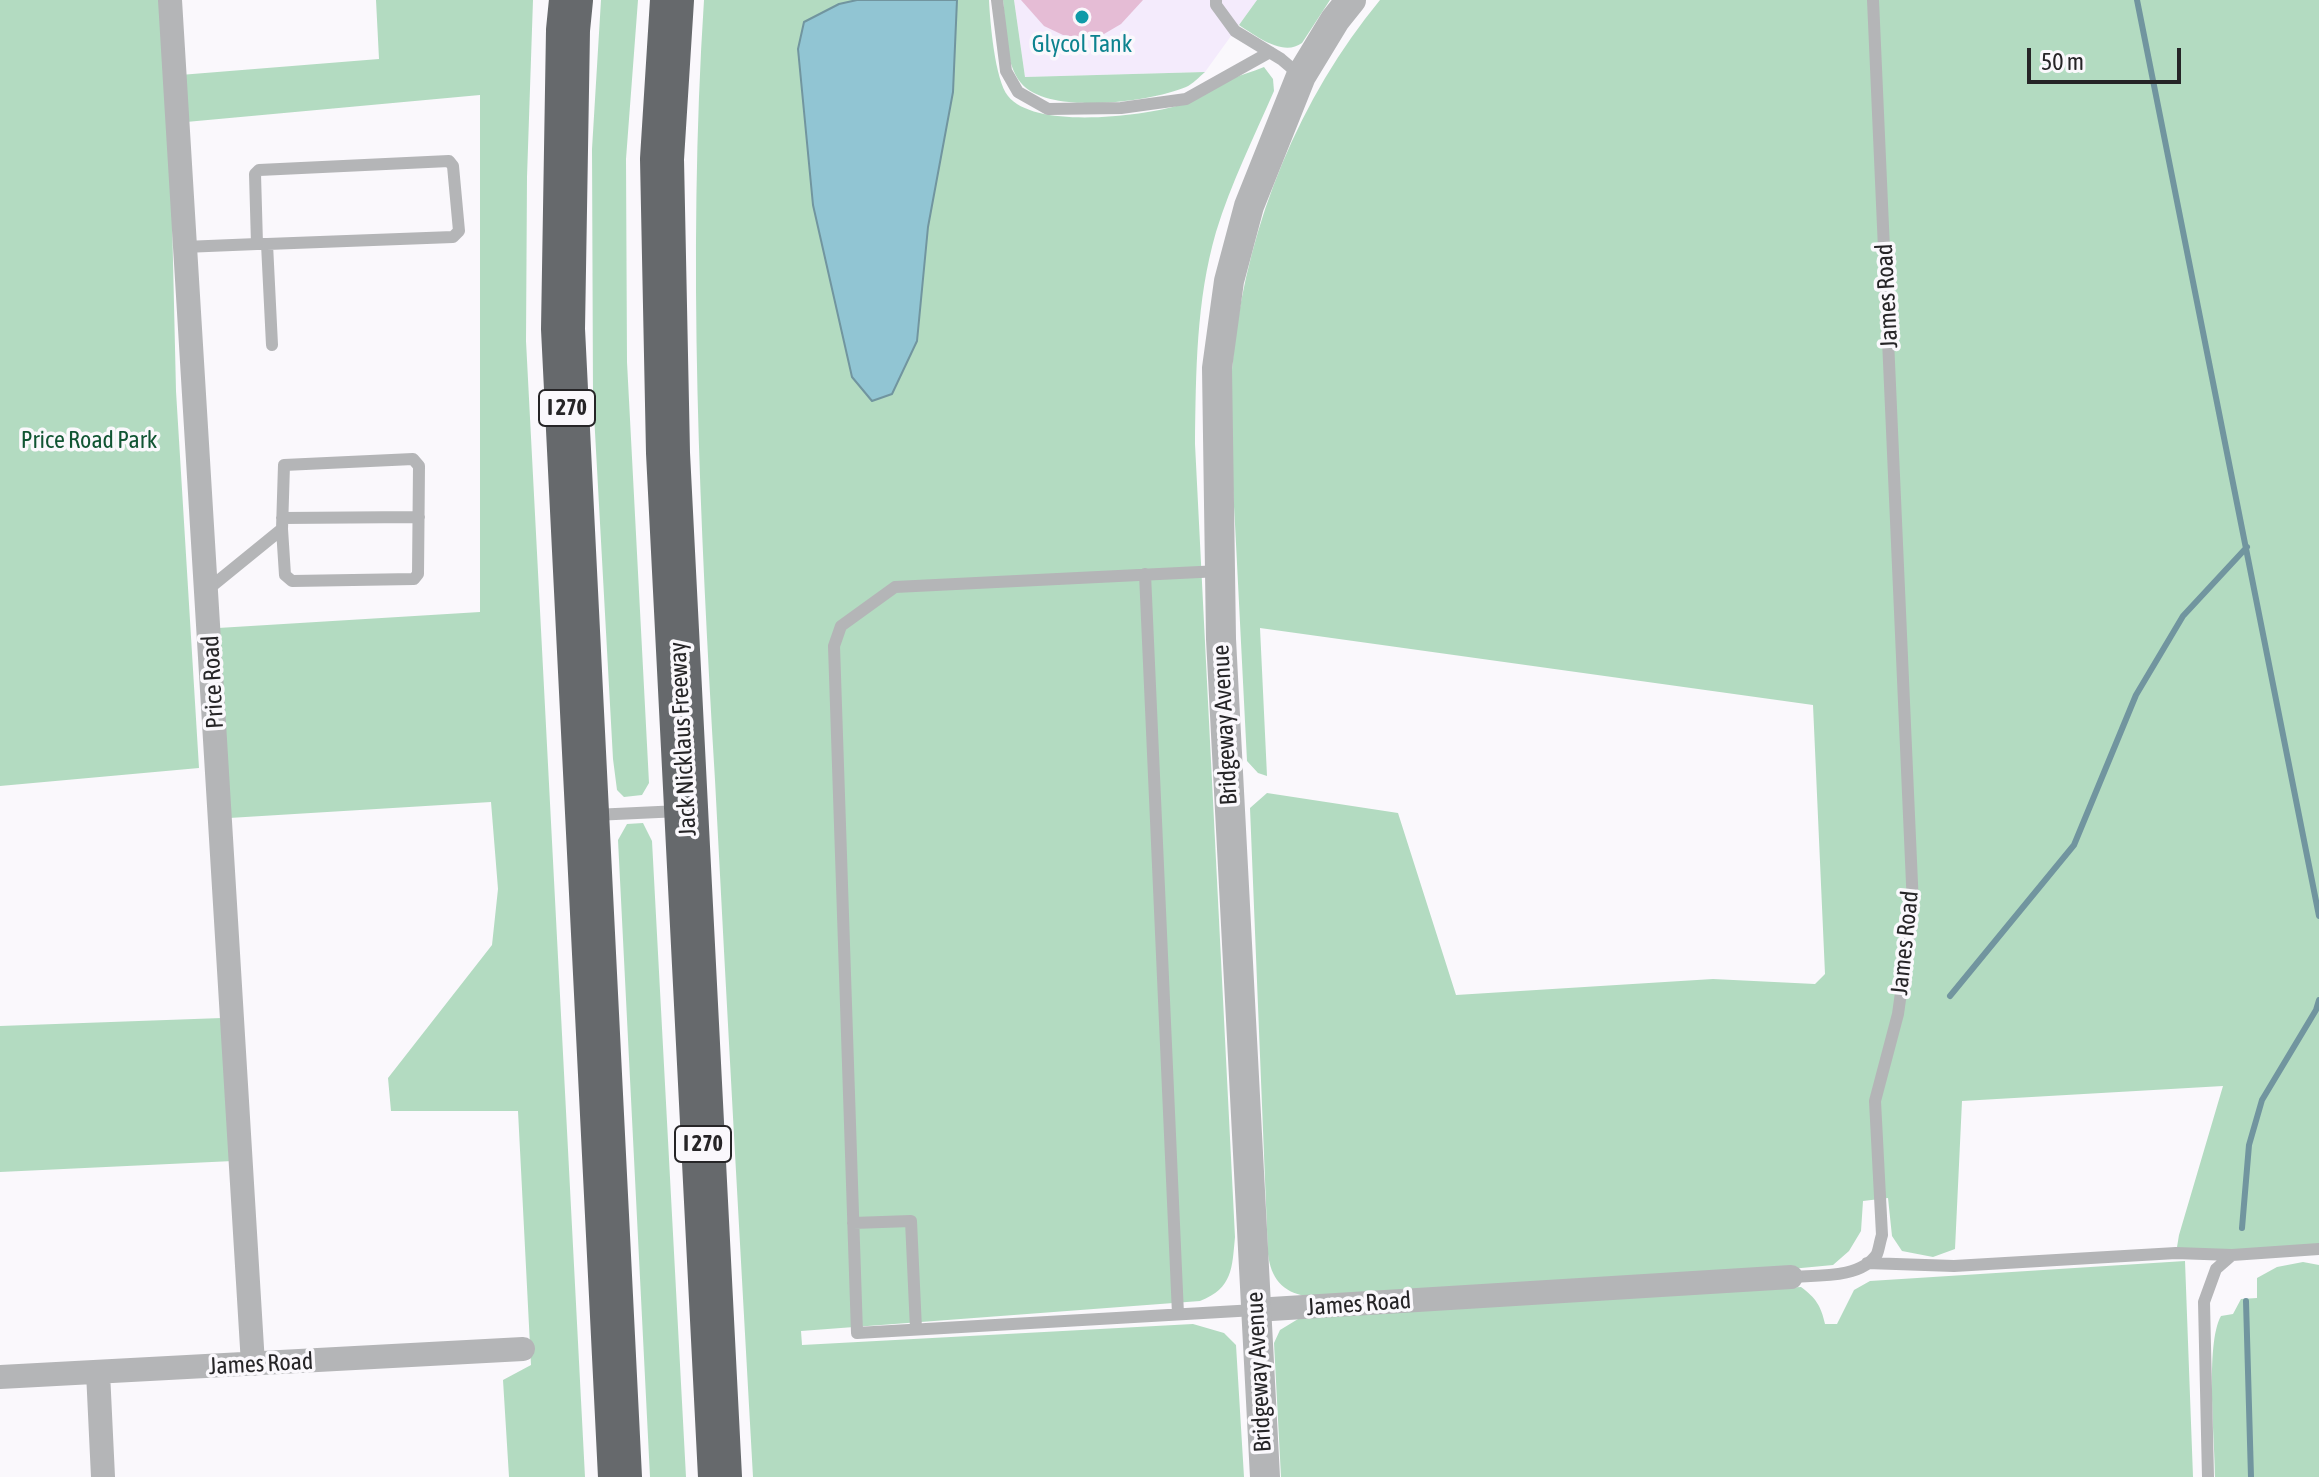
<!DOCTYPE html>
<style>
body{margin:0}
#map{position:relative;width:2319px;height:1477px;overflow:hidden;background:#faf8fc;font-family:"Asap Condensed",sans-serif}
canvas{display:block}
.scale{position:absolute;left:2027px;top:48px;width:154px;height:36px;box-sizing:border-box;border:4px solid #262527;border-top:0;padding-left:10px;font-size:24px;line-height:28px;white-space:nowrap;color:#262527;-webkit-text-stroke:6px #faf8fc;paint-order:stroke}
</style>
<div id="map">
<canvas width="2319" height="1477"></canvas>
<div class="scale">50 m</div>
</div>
<script>
const ctx = document.querySelector('canvas').getContext('2d');
ctx.lineJoin = 'round';
function paint(path, color) { ctx.fillStyle = color; ctx.fill(path, 'evenodd'); }
function stroke(path, color, width, dash) { ctx.strokeStyle = color; ctx.lineWidth = width; ctx.lineCap = dash ? 'butt' : 'round'; ctx.setLineDash(dash || []); ctx.stroke(path); }
function write(font, color, halo, rows, align = 'center') {
  ctx.font = font + ' "Asap Condensed",sans-serif'; ctx.lineWidth = 7; ctx.setLineDash([]); ctx.textBaseline = 'middle'; ctx.strokeStyle = halo; ctx.fillStyle = color; for (const [text, x, y, turn = 0] of rows) {
    ctx.save(); ctx.translate(x, y); ctx.rotate((+turn || 0) * Math.PI / 180); ctx.textAlign = isNaN(turn) ? turn : align; if (halo) ctx.strokeText(text, 0, 0); ctx.fillText(text, 0, 0); ctx.restore();
  }
}
paint(new Path2D(`
 M 1014,0 L 1257,0 L 1205,72 L 1025,77 Z`), '#f4ebfc');
paint(new Path2D(`
 M 0,0 L 167,0 L 176,391 L 199,768 L 0,786 Z
 M 376,0 L 533,0 L 527,177 L 526,341 L 585,1477 L 509,1477 L 503,1380 L 531,1365 L 518,1111 L 391,1111 L 388,1078 L 492,945 L 498,889 L 491,802 L 229,818 L 218,628 L 480,612 L 480,95 L 186,122 L 180,75 L 379,59 Z
 M 601,0 L 638,0 L 626,159 L 627,362 L 649,783 L 642,795 L 624,797 L 617,790 L 613,759 L 593,396 L 592,149 Z
 M 704,0 L 857,0 L 839,4 L 813,206 L 852,377 L 917,341 L 928,227 L 953,92 L 957,0 L 989,0 C 990,22 995,80 1008,96 C 1035,130 1143,116 1180,105 C 1199,100 1212,88 1229,80 C 1240,75 1252,72 1264,67 L 1273,79 L 1274,91 C 1254,137 1231,183 1216,232 C 1196,301 1196,372 1195,444 L 1235,1237 C 1232,1268 1233,1288 1200,1301 L 801,1331 L 802,1345 L 1193,1324 L 1224,1333 L 1236,1345 L 1244,1477 L 753,1477 C 740,1245 727,1012 715,780 C 700,521 687,259 704,0 Z
 M 1003,0 L 1014,0 L 1025,77 L 1205,72 C 1199,77 1193,84 1186,87 C 1150,102 1049,116 1021,83 C 1004,62 1006,26 1003,0 Z
 M 1257,0 L 1330,0 L 1302,43 C 1283,57 1256,36 1239,25 Z
 M 1380,0 L 2319,0 L 2319,1249 L 2176,1253 L 2179,1235 L 2223,1086 L 1962,1101 L 1955,1249 L 1933,1257 L 1902,1251 L 1892,1236 L 1888,1198 L 1863,1201 L 1861,1231 L 1849,1251 L 1833,1265 L 1727,1275 L 1306,1296 C 1282,1292 1271,1278 1268,1254 L 1250,808 L 1267,793 L 1398,813 L 1456,995 L 1713,979 L 1815,984 L 1825,974 L 1813,705 L 1260,628 L 1267,776 L 1258,773 L 1247,761 C 1243,682 1239,603 1235,524 C 1232,466 1227,407 1234,348 C 1249,222 1299,98 1380,0 Z
 M 643,823 L 652,841 L 686,1477 L 650,1477 L 618,840 L 627,824 Z
 M 222,1018 L 233,1161 L 0,1172 L 0,1026 Z
 M 2185,1261 L 2193,1477 L 1281,1477 L 1274,1343 L 1280,1330 L 1303,1316 L 1801,1287 C 1816,1298 1821,1306 1825,1324 L 1837,1324 L 1854,1290 L 1870,1281 Z
 M 2303,1262 L 2319,1265 L 2319,1477 L 2215,1477 C 2215,1439 2205,1344 2221,1316 L 2233,1314 L 2241,1299 L 2257,1298 L 2257,1278 L 2277,1267 Z`), '#b3dbc1');
const water = new Path2D(`
 M 857,0 L 957,0 L 953,92 L 928,227 L 917,341 L 892,394 L 872,401 L 852,377 L 813,205 L 798,49 L 804,22 L 839,4 Z`);
paint(water, '#91c5d3');
stroke(water, '#71959f', 2);
stroke(new Path2D(`
 M 2137,0 C 2196,306 2260,611 2319,916
 M 1950,996 L 2074,845 L 2136,695 L 2183,616 L 2247,547
 M 2242,1228 L 2249,1145 L 2262,1100 L 2316,1010 L 2319,1000
 M 2246,1301 L 2251,1477`), '#71959f', 6);
paint(new Path2D(`
 M 1021,0 L 1143,0 L 1121,24 L 1104,34 L 1084,38 L 1063,35 L 1044,26 Z`), '#e5bcd5');
stroke(new Path2D(`
 M 997,0 L 1006,71 L 1018,92 L 1048,109 L 1121,108 L 1186,99 L 1270,52
 M 1216,0 L 1216,5 L 1235,31 L 1281,59 L 1301,76
 M 267,244 L 272,345
 M 184,247 L 257,244 L 267,244 L 453,237 L 459,231 L 453,166 L 449,161 L 259,170 L 255,174 L 257,244
 M 282,518 L 419,517
 M 1220,571 L 895,587 L 841,626 L 834,646 L 857,1333 L 1255,1310
 M 1145,574 L 1178,1314
 M 207,590 L 282,529 L 284,465 L 413,459 L 419,466 L 418,574 L 414,579 L 292,581 L 285,575 L 282,529
 M 594,815 L 680,811
 M 853,1223 L 911,1221 L 916,1329
 M 1867,1263 L 1954,1266 L 2176,1253 L 2232,1255
 M 1791,1277 C 1816,1275 1861,1279 1877,1254 C 1879,1249 1880,1241 1882,1235 L 1875,1101 L 1898,1014 L 1913,906 L 1873,0
 M 2208,1477 L 2204,1302 L 2216,1269 L 2232,1255 L 2319,1249`), '#b4b5b7', 12);
stroke(new Path2D(`
 M 170,0 L 253,1364
 M 1255,1310 L 1791,1277
 M 98,1372 L 103,1477
 M 0,1377 L 523,1349`), '#b4b5b7', 24);
stroke(new Path2D(`
 M 1265,1477 L 1221,639 L 1217,368 L 1229,281 L 1249,206 L 1301,76 L 1335,20 L 1351,0`), '#b4b5b7', 30);
stroke(new Path2D(`
 M 571,0 L 568,30 L 563,329 L 620,1477
 M 672,0 L 662,159 L 668,453 L 720,1477`), '#66696c', 44);
for (const [x, y, r, color] of [
 [1082,17,8,"#0f9aa8"]
]) { const dot = new Path2D(); dot.arc(x, y, r, 0, 2 * Math.PI); ctx.fillStyle = color; ctx.fill(dot); stroke(dot, '#faf8fc', 3); }
for (const [x, y, w] of [
 [567,408,56],
 [703,1144,56]
]) { const box = new Path2D(); box.roundRect(x - w / 2, y - 18, w, 36, 6); ctx.fillStyle = '#faf8fc'; ctx.fill(box); stroke(box, '#262527', 2); }
write('bold 22px', '#262527', null, [
 ["I 270",567,408],
 ["I 270",703,1144]
]);
write('24px', '#0d838f', '#faf8fc', [
 ["Glycol Tank",1082,44]
]);
write('24px', '#262527', '#faf8fc', [
 ["James Road",1887,296,-93],
 ["Price Road",213,682,-93],
 ["Bridgeway Avenue",1225,725,-93],
 ["Jack Nicklaus Freeway",683,739,-93],
 ["James Road",1905,943,-84],
 ["James Road",1359,1304,-4],
 ["James Road",261,1364,-3],
 ["Bridgeway Avenue",1259,1372,-93]
]);
write('24px', '#153', '#faf8fc', [
 ["Price Road Park",89,440]
]);
</script>
